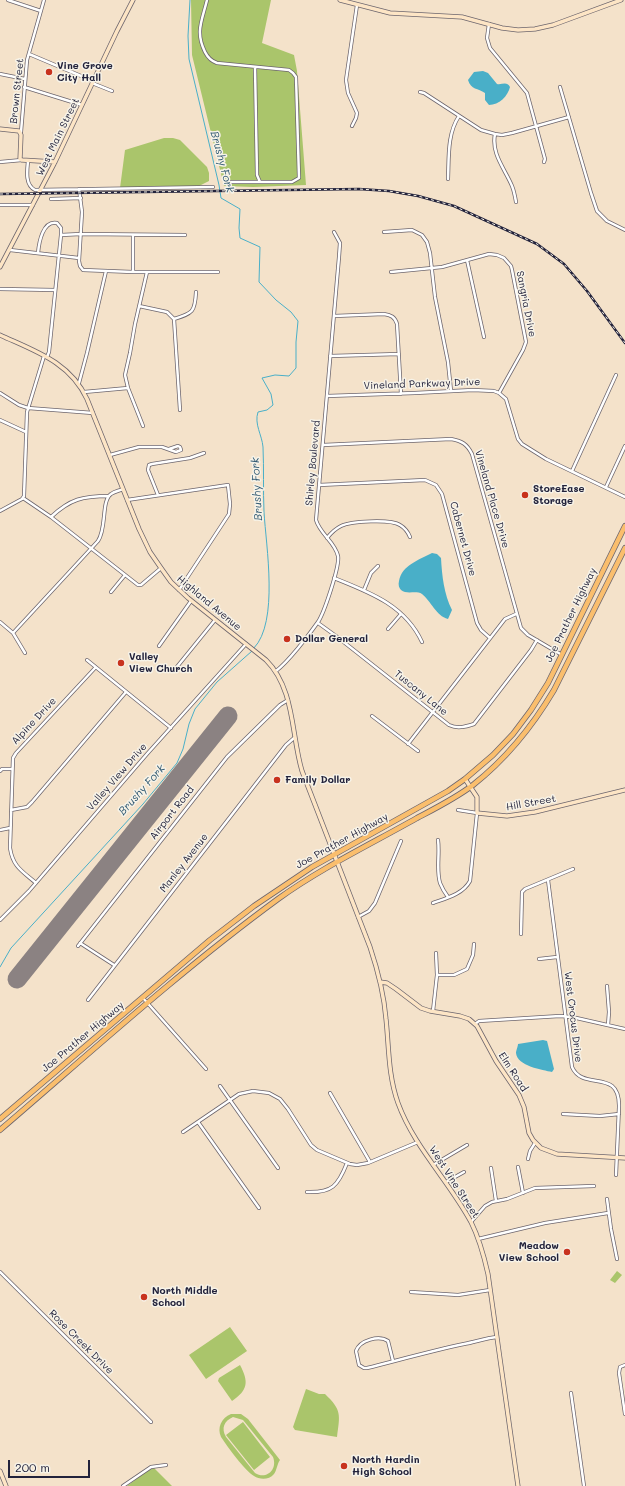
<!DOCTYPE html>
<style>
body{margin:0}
#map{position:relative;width:625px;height:1486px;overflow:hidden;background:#f4e2ca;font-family:Mali,sans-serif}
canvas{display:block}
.scale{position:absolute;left:8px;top:1460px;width:82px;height:18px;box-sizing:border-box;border:2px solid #22223b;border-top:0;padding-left:5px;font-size:12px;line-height:14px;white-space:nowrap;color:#22223b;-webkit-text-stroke:3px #f7f3e8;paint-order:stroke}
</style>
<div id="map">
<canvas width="625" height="1486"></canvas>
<div class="scale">200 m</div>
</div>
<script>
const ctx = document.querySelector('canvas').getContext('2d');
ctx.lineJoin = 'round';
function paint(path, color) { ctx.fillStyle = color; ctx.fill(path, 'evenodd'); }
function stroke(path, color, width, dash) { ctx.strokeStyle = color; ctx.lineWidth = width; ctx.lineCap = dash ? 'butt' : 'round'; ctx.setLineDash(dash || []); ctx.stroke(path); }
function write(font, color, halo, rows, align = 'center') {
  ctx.font = font + ' Mali,sans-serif'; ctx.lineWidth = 3; ctx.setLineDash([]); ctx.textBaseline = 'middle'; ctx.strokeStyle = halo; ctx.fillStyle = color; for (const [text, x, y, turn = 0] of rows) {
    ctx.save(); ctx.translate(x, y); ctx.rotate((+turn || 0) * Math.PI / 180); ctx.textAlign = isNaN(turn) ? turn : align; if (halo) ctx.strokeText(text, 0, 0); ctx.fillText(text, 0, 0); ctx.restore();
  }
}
paint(new Path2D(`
 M 191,0 L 271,0 L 262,43 L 294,55 L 297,71 L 306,185 L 253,187 L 224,186 L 192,55 Z
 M 164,138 L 173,138 L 180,140 L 207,167 L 209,173 L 209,181 L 197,187 L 120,188 L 125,150 Z
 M 617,1271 L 622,1275 L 615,1283 L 610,1280 Z
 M 230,1327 L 247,1351 L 206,1379 L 189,1355 Z
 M 240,1365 C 249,1382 248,1390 232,1401 L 218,1381 L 219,1378 Z
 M 306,1389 L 319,1394 L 325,1394 C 342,1410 340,1415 337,1437 L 295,1430 L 293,1427 Z
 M 231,1414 L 241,1414 L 248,1419 L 280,1460 C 277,1464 277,1470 274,1474 C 269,1480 260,1480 254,1476 C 245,1471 227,1446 221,1437 C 217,1428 221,1418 231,1414 ZM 233,1417 L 243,1420 L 273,1457 C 278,1470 266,1480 255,1473 L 226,1437 C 221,1428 224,1421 233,1417 Z
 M 243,1422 L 270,1457 L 254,1470 L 226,1435 Z
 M 154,1468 L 172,1486 L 127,1486 L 147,1471 Z`), '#aac56b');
paint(new Path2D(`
 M 483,71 L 488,73 L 497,84 C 502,85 507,81 510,87 C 508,96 499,105 489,105 L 485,100 L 485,93 C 478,88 471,90 468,80 L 474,72 Z
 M 432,553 L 437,554 L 441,558 C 442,576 444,594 452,610 L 448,619 C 436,616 431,601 422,594 C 416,590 407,595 401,590 C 399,588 398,585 399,581 C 402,565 419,560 432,553 Z
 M 543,1040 L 547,1041 L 554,1069 L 552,1072 C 543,1070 517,1066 516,1053 C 516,1051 518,1046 518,1044 Z`), '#49afc8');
stroke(new Path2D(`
 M 190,0 L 188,36 L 189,59 L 219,185 L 221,198 L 240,209 L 239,228 L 240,238 L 260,247 L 259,282 L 276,300 L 291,312 L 298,321 L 296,342 L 296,368 L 289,376 L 275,375 L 262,378 L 271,394 L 273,405 L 267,410 L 258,412 C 254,424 262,435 263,447 C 264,469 263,490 264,512 C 266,546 279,622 254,648
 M 0,967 L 11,948 L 143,804 L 177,763 L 183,749 L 189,724 L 195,709 L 217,682 L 252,651`), '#49afc8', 1);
stroke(new Path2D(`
 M 17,979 L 228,716`), '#8b8282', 19);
const street = new Path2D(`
 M 8,0 L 41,11
 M 207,0 C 202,21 195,32 205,52 C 208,58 211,61 217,63 L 289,70 L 293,73 L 296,77 L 299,178 L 292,182 L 226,182
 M 489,24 L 487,38 L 490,48 L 527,93 L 545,159 L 544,162
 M 29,54 L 93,81
 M 255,67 L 257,175 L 260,182
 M 0,74 L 25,79
 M 92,83 L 112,91
 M 24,87 L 82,105
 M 560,87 L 591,193 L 597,211 L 607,221 L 625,230
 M 420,92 L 424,93 L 481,130 L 495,134 L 502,135 L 512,133 L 569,117
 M 352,126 L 356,118 L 357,113 L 348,93 L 346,80 L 357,5
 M 21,132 L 27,60 L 44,0
 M 495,134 C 491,154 505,169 512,186 C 514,191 515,196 516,202
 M 28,161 C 27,171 25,185 35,190 L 213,187
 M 0,162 L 22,160
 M 448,179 C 449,158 447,134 459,116
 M 79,189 L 82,212 L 79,261 L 80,266 L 83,270 L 133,272 L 218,272
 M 51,199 L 81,198
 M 0,205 L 33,205
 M 384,232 L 412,230 L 422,235 L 427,242 L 430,253 L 435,297 L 448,362 L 451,391
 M 61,235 L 81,234 L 185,235
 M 10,250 L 79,258
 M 38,253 C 39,242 43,220 57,223 L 61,228 L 61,235 L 49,352 L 47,357
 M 467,260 L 484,337
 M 133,272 L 133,235
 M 391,272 L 442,267 L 489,254 L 497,255 L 504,258 L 511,266 L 512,270 L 526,342 L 523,350 L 499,393
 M 0,289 L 55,290
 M 139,306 L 167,312 L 174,319 L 180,410
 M 334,316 L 384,314 C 391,315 395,317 397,324 L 401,394
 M 174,319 C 193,313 195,312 196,292
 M 330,356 L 399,354
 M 79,383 L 87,353 L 106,271
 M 84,392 L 128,388
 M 0,393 L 19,405 L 28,408 L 93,413
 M 327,396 L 415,393 L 473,390 L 494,391 L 499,393 L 506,399 L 518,439 L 522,444 L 546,459 L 625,497
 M 0,420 L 26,432
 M 143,426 L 128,388 L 125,375 L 130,353 L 135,324 L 147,272
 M 323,445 L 451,439 C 462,441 467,444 472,454 L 521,628 L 528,635 L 562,655
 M 110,455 L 139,447 L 162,447 L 176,452 L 181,450 L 180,447 L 178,446 L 169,449
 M 572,471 L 616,375
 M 319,485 L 425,480 L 436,485 L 442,494 L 477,623 L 481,630 L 490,638
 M 606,487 L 625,446
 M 158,495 L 148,470 L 149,465 L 152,464 L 190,458 L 204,453
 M 23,498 L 51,517 L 138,585 L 141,585 L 161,568
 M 127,500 L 228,485 L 230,504 L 229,514 L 179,590
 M 0,511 L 22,499 L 24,496 L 27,412 L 44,356
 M 51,517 C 70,499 83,496 109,496
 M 327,538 C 331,533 335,529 341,526 C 351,521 391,519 400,525 C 405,528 408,532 410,537
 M 334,578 C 369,592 405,605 422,642
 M 364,590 L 371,573 L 378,566
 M 111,592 L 125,575
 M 0,622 L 13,633 L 25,653
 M 318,623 L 336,636 L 449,725 C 457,729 465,727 474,724 L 531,650 L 537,640
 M 388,629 L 401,614
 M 13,633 L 98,541 C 107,528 101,501 111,494 C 115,491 119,491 123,489
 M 159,646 L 191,601
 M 87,660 L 171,728
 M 176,668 L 215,620
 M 276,671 C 288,662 309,635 318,622 C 324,613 340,566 338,556 C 335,542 320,534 316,520 L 339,257 L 340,243 L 334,232
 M 372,716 L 418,751
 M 408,744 L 505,619 L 516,614
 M 0,771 L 2,769 L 12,769
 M 11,810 L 27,807 L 32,802 L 126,692
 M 0,830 L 10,828
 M 438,840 C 440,854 436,869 440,883 C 442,888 445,893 448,897
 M 548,880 L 572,1067 C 583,1092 620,1067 619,1107 L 616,1175
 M 36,883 C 22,871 13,867 10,848 L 13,758 L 16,753 L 95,668
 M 433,903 C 447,898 463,894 470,881 L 477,813 L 458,810
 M 358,917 L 369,911 L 375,903 L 401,841
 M 0,920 L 29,891 L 147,754 L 246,644
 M 521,934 L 522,892 L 525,889 L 573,869
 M 80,943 L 114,965
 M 78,946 L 227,757 L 280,705 L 288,700
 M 539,959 L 557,957
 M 437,975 L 454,975 L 467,969 L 473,955 L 474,944
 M 607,986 L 609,1012 L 608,1025
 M 143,998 L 206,1069
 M 88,1000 L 286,745 L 294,738
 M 433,1011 L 437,975 L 436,953
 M 475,1024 L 479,1021 L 560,1016 L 572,1017 L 625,1029
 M 220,1086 L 278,1168
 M 330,1093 L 370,1162
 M 563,1114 L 600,1116 L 619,1114
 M 198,1122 L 259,1208
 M 183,1132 L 239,1094 L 253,1091 L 269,1093 L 280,1099 L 288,1109 L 311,1145 L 317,1150 L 350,1164 L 357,1165 L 368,1163 L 418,1142
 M 528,1159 L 530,1151 L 535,1143
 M 433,1165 L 467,1145
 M 518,1167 L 523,1193
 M 491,1168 L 496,1201
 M 446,1182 L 464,1172
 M 307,1192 C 332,1193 338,1186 347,1163
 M 607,1199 L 611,1229 L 617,1259
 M 471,1222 L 485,1206 L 492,1202 L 507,1199 L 535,1188 L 594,1186
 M 478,1239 L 545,1223 L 608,1213
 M 0,1272 L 151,1422
 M 411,1292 L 458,1295 L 490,1290
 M 393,1361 L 388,1341 C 379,1335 360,1340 356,1351 L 359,1365 L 364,1368 L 367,1368 C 399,1360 431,1351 464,1344 C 475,1342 486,1338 497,1337
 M 625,1365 L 620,1367 L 619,1373 L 625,1414
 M 571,1393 L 584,1486
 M 123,1486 L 151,1467 L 166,1465`);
const secondary = new Path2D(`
 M 340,0 L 390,13 L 462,17 L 502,28 L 518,30 L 535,29 L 553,25 L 621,0
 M 0,129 L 19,131 L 21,135 L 20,159 L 22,160 L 55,162
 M 0,267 L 55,162 L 117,31 L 133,0
 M 0,335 C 35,351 70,362 87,399 L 139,529 L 150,552 L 161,568 L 171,582 L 188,598 L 266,660 C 295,689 291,734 302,771 L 370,947 C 378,971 384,994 386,1019 C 389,1047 388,1075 398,1103 C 414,1147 449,1181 471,1222 C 479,1238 484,1256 488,1274 L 518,1486
 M 465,779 L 477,797 L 477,813 L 507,816 L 535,812 L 625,790
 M 380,982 L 387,983 L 396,989 L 421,1008 L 430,1011 L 460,1016 L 469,1019 L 477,1026 L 496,1061 L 519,1095 L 524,1107 L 529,1133 L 533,1140 L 541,1148 L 557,1154 L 625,1158
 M 0,1471 L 6,1486`);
const highway = new Path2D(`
 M 0,1119 L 210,940 L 254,906 L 312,867 L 448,791 L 465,779 L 493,755 L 513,734 L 531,710 L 548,683 L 625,526
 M 0,1130 C 91,1052 181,970 278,899 C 321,868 371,844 417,818 C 436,808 456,798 473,785 C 506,759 532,727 554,690 L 625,548`);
stroke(street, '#6c656d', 4);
stroke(secondary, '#6c656d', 5);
stroke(highway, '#6c656d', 6);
stroke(street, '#fff', 2.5);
stroke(secondary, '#fde5c5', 3.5);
stroke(highway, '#fabe6d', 4.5);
const rail = new Path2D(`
 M 0,194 L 359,189 L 389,191 L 418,196 L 454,206 L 537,244 L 564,264 L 587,291 L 625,343`);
stroke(rail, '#22223b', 2.5);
stroke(rail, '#f7f3e8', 1, [3]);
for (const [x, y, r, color] of [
 [49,72,4,"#c8321e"],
 [525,495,4,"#c8321e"],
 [287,639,4,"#c8321e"],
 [121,663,4,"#c8321e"],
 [277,780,4,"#c8321e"],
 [567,1252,4,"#c8321e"],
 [144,1297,4,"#c8321e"],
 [344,1466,4,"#c8321e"]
]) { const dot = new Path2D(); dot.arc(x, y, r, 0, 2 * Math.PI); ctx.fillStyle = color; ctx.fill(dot); stroke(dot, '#f7f3e8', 1.5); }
write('bold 10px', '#22223b', '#f7f3e8', [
 ["Vine Grove",57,66],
 ["City Hall",57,78],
 ["StoreEase",533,489],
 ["Storage",533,501],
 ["Dollar General",295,639],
 ["Valley",129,657],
 ["View Church",129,669],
 ["Family Dollar",285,780],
 ["Meadow",559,1246,"right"],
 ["View School",559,1258,"right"],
 ["North Middle",152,1291],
 ["School",152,1303],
 ["North Hardin",352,1460],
 ["High School",352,1472]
], 'left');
write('10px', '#22223b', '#f7f3e8', [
 ["Brown Street",17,91,-84],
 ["West Main Street",58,137,-64],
 ["Sangria Drive",526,304,79],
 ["Vineland Parkway Drive",422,384,-2],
 ["Shirley Boulevard",313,463,-85],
 ["Vineland Place Drive",492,499,74],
 ["Cabernet Drive",463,539,75],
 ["Highland Avenue",209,603,40],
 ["Joe Prather Highway",571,615,-64],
 ["Tuscany Lane",421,693,39],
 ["Alpine Drive",34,721,-47],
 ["Valley View Drive",117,777,-49],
 ["Hill Street",531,803,-10],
 ["Airport Road",172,813,-52],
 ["Joe Prather Highway",342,841,-29],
 ["Manley Avenue",184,863,-52],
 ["West Crocus Drive",573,1017,83],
 ["Joe Prather Highway",83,1037,-40],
 ["Elm Road",513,1072,57],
 ["West Vine Street",454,1182,57],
 ["Rose Creek Drive",81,1342,45]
]);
write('italic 11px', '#325a73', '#f7f3e8', [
 ["Brushy Fork",222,162,75],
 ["Brushy Fork",257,489,-93],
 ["Brushy Fork",142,790,-48]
]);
</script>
